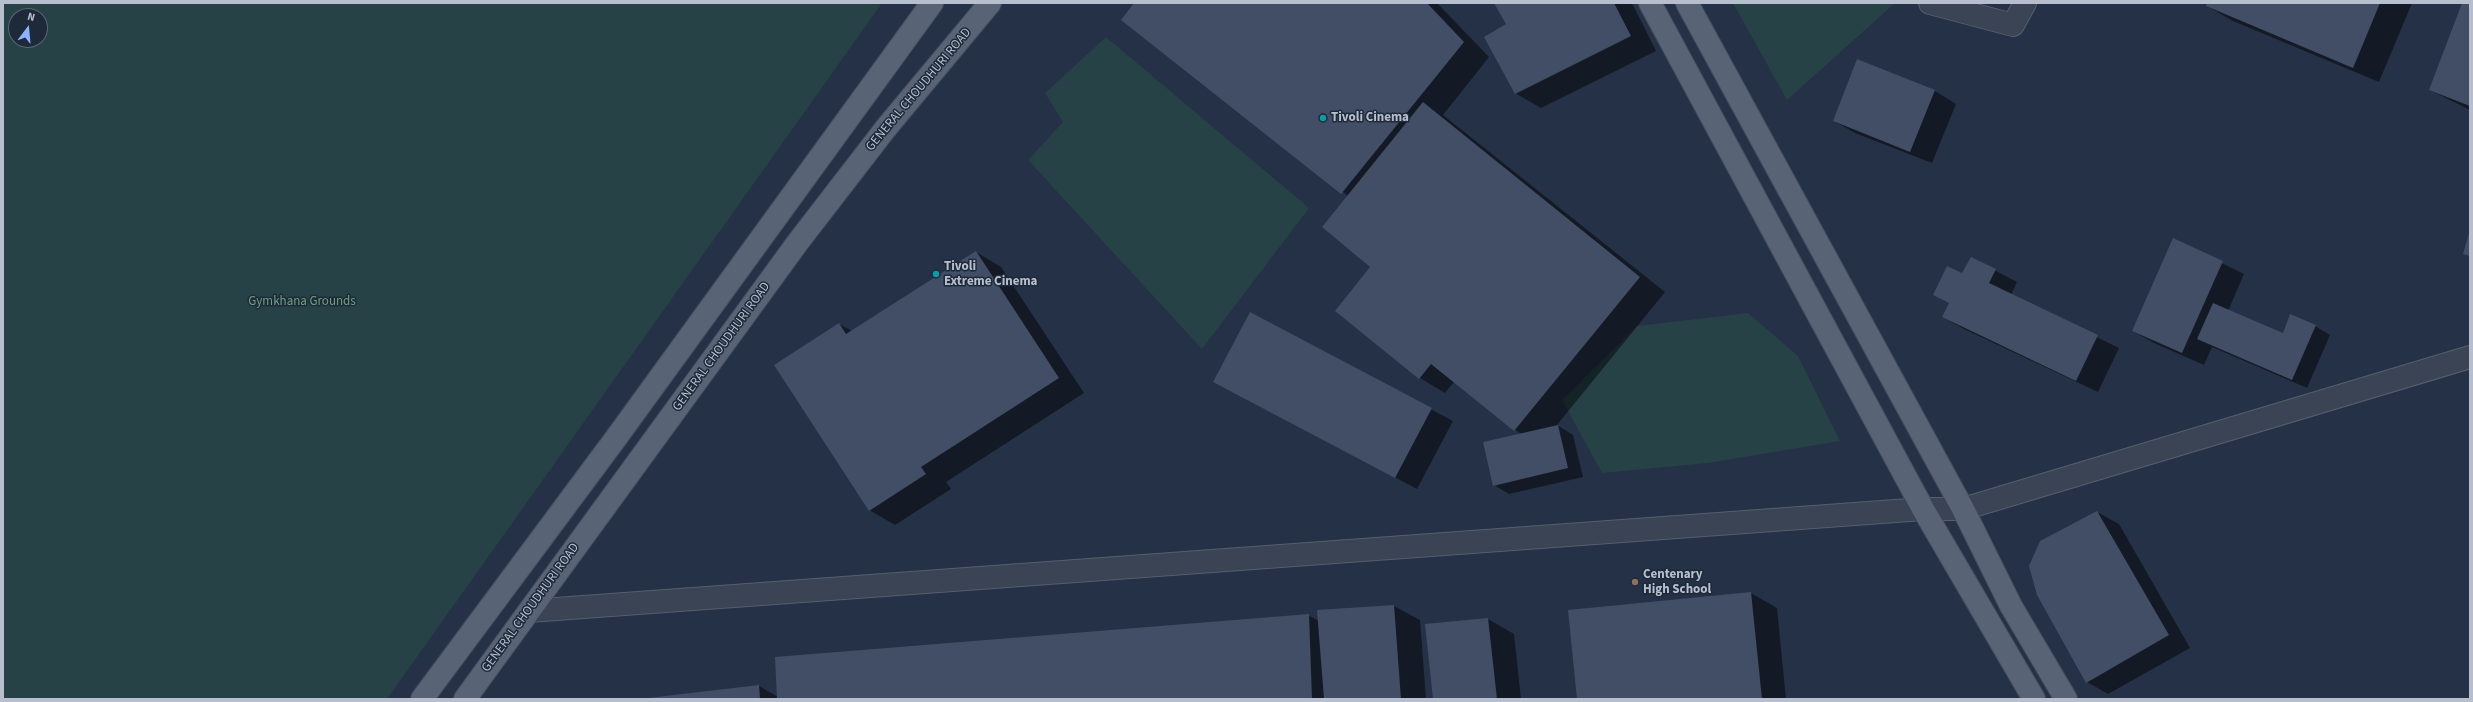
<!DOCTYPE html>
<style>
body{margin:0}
#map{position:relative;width:2473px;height:702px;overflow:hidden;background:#253146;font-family:"Source Sans 3",sans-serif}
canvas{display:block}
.frame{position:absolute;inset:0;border:4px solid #b7bfce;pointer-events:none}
.north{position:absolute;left:8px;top:8px;width:40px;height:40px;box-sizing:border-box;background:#1e293a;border:1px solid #5b6575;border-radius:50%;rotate:16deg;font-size:11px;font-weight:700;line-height:16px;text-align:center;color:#b7bfce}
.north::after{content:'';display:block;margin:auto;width:14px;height:18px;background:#8bb3ff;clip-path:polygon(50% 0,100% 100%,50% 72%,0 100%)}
</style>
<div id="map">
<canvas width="2473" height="702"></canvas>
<div class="frame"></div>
<div class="north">N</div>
</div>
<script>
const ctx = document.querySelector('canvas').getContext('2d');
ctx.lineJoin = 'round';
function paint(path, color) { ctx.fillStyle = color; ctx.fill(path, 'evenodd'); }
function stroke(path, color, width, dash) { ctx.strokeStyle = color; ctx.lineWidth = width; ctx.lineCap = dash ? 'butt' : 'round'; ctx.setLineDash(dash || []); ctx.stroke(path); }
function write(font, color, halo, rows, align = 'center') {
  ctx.font = font + ' "Source Sans 3",sans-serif'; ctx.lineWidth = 3; ctx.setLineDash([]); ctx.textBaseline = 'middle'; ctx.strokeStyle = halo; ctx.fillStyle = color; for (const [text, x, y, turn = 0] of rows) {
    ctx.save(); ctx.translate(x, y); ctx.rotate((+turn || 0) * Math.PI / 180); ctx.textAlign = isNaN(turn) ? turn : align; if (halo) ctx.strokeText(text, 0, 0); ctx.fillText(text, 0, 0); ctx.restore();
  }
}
paint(new Path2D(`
 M 3,3 L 882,3 L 387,699 L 3,699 ZM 16,16 L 40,16 L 40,40 L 16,40 Z
 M 1733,3 L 1895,3 L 1787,100 Z
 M 1106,37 L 1309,208 L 1202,349 L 1028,160 L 1063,122 L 1045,93 Z
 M 1748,313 L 1798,356 L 1840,441 L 1708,463 L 1602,473 L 1562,400 L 1637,326 Z`), '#274247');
paint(new Path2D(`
 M 1136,3 L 1437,3 L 1489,57 L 1443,115 L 1665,292 L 1557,425 L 1573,435 L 1583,477 L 1509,494 L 1494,485 L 1521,434 L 1454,382 L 1445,393 L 1420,378 L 1372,267 L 1348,196 Z
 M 1495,3 L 1632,3 L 1656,51 L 1541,108 L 1515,93 L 1508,24 Z
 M 2208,3 L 2412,3 L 2379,82 L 2233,21 L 2207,6 Z
 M 2463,3 L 2470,3 L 2470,110 L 2430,90 Z
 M 1858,60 L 1935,91 L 1956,104 L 1932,163 L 1855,133 L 1834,121 Z
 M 2174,240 L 2244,274 L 2228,311 L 2283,334 L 2315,326 L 2330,335 L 2307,388 L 2212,347 L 2204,365 L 2154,343 L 2133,331 Z
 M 976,252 L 1001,267 L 1084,393 L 946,482 L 951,489 L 895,525 L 869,510 L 839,324 L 852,331 Z
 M 1971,258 L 2017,282 L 2011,295 L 2119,348 L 2098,392 L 1964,329 L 1943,317 L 1950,303 L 1935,295 L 1963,275 Z
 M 1250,313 L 1453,421 L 1417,489 L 1235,393 Z
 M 2097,512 L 2119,524 L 2190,648 L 2108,694 L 2087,682 Z
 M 1751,593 L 1777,608 L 1786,699 L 1578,699 Z
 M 1394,606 L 1420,620 L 1426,699 L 648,699 L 759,686 L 778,697 L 1308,615 L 1319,621 L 1319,611 Z
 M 1488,619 L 1514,634 L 1521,699 L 1434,699 L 1426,625 Z`), '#0007');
paint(new Path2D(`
 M 1134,3 L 1427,3 L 1464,42 L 1341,194 L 1121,20 Z
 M 1494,3 L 1614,3 L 1631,36 L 1515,94 L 1484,37 L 1506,24 Z
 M 2207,3 L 2380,3 L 2353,68 L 2206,6 Z
 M 2462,3 L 2470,3 L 2470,106 L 2429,90 Z
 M 1857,59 L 1935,90 L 1910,152 L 1833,121 Z
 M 1423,102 L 1640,277 L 1514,431 L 1431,364 L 1419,379 L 1335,311 L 1370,267 L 1322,227 Z
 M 2470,230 L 2470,256 L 2463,254 Z
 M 2173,238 L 2223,261 L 2182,353 L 2132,331 Z
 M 976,251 L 1059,378 L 921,467 L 926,474 L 869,511 L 774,365 L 839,323 L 846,334 Z
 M 1971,257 L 1996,269 L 1989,283 L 2098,335 L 2076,381 L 1942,317 L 1949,303 L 1933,295 L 1947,266 L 1962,273 Z
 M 2213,303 L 2283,333 L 2290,314 L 2316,325 L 2292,380 L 2197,339 Z
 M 1250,312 L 1432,408 L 1395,478 L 1213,382 Z
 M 1558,425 L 1568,468 L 1493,486 L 1483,442 Z
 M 2097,511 L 2169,635 L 2086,683 L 2037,595 L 2029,566 L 2040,541 Z
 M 1751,592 L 1762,699 L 1577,699 L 1568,610 Z
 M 1394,605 L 1401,699 L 1324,699 L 1317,610 Z
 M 1309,614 L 1312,699 L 777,699 L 775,657 Z
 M 1488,618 L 1497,699 L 1433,699 L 1425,624 Z
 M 759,685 L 760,699 L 648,699 L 648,698 Z`), '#414e66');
const minor = new Path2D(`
 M 1930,3 L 2013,25 L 2025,3
 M 529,611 L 1923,509 L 1963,509 L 2470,357`);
const major = new Path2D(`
 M 1650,3 L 1923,509 L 2034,699
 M 1687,3 L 1963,509 L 2011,606 L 2066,699
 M 422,699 L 616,438 L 932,3
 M 465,699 L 798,242 L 886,128 L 990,3`);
stroke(minor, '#555f6f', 24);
stroke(major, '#434d5e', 24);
stroke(minor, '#3a4455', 22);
stroke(major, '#586375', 22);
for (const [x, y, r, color] of [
 [1323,118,4,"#0f9aa8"],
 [936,274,4,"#0f9aa8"],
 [1635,582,4,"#8d6e63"]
]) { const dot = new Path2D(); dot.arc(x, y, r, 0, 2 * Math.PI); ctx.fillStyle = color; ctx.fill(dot); stroke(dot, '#1e293a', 1.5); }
write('13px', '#b7bfce', '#1e293a', [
 ["GENERAL CHOUDHURI ROAD",919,90,-50],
 ["GENERAL CHOUDHURI ROAD",722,347,-54],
 ["GENERAL CHOUDHURI ROAD",531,608,-54]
]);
write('bold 13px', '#b7bfce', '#1e293a', [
 ["Tivoli Cinema",1331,118],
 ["Tivoli",944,267],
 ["Extreme Cinema",944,282],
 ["Centenary",1643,575],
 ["High School",1643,590]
], 'left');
write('13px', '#6ca17b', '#1e293a', [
 ["Gymkhana Grounds",302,302]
]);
</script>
